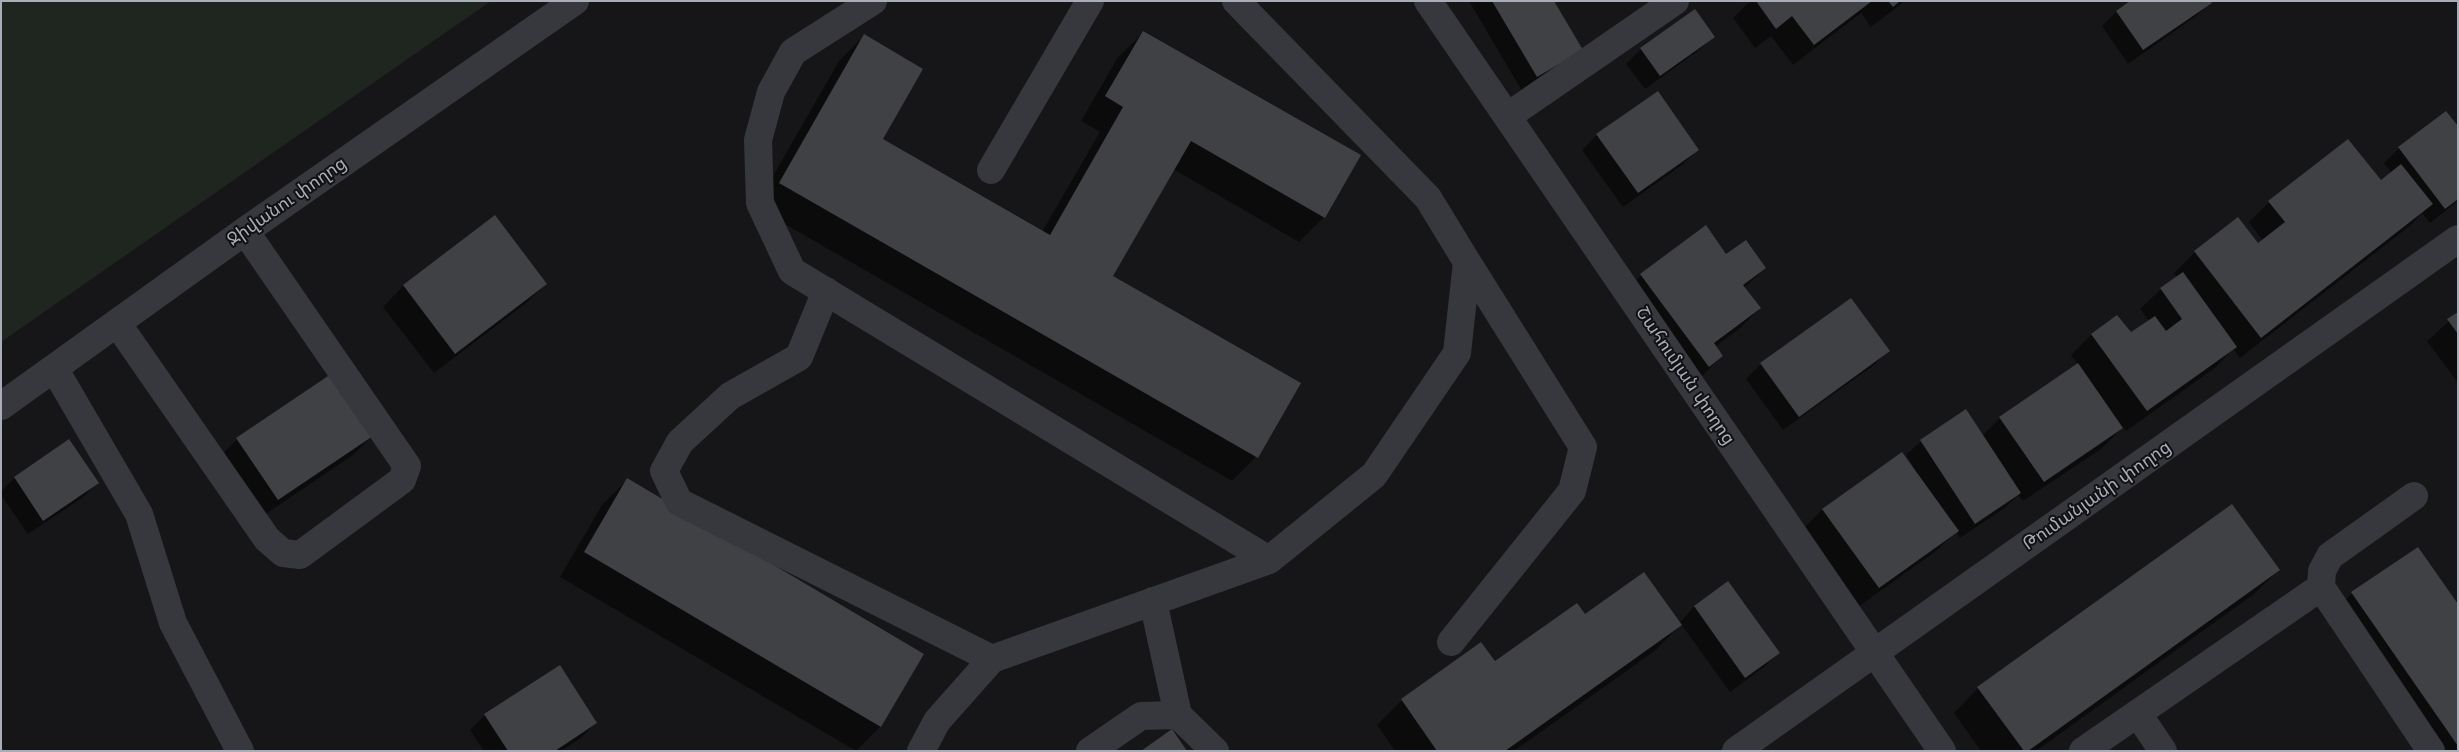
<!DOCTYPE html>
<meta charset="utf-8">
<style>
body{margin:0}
#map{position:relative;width:2459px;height:752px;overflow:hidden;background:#161618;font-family:"Fira Sans",sans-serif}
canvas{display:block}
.frame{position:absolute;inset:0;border:2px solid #a8adb8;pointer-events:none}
</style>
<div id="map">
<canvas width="2459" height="752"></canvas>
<div class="frame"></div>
</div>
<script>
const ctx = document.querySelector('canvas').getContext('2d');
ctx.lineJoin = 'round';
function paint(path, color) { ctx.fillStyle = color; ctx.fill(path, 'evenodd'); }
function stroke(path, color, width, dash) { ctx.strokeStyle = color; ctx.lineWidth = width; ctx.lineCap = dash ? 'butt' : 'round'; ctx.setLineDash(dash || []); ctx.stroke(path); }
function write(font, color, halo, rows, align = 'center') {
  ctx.font = font + ' "Fira Sans","Noto Sans Armenian",sans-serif'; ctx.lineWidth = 4; ctx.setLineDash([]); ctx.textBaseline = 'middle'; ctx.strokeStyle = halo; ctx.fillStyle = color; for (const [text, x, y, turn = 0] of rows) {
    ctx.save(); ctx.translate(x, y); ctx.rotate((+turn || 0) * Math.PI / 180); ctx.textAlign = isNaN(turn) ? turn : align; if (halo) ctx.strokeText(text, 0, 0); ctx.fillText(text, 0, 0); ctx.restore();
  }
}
paint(new Path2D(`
 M 1,1 L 491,1 L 1,342 Z`), '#1e261f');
paint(new Path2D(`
 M 1469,1 L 1552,1 L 1581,50 L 1522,91 Z
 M 1750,1 L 1905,1 L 1871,27 L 1861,13 L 1793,65 L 1771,36 L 1755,48 L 1733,18 Z
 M 2210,3 L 2195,17 L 2128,64 L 2102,26 L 2117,11 Z
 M 1143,33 L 1324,217 L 1299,242 L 1173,169 L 1111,277 L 1256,457 L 1232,481 L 755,207 L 839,61 L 864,36 L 882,140 L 1042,232 L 1100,132 L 1081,121 L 1118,57 Z
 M 1713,36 L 1698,51 L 1645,89 L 1626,64 L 1641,49 Z
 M 1657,93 L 1697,150 L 1682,165 L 1623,207 L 1582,150 L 1597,135 Z
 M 2458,128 L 2458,201 L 2430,223 L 2422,213 L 2411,225 L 2240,358 L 2233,349 L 2215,368 L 2126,431 L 2123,427 L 2101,449 L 2023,501 L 2018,495 L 2005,508 L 1960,538 L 1956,532 L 1936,551 L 1858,607 L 1802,530 L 1823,509 L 1913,466 L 1906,455 L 1921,441 L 1982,436 L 2000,418 L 2078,365 L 2071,355 L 2091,335 L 2117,316 L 2130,334 L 2149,321 L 2140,309 L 2161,289 L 2177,277 L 2174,273 L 2195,252 L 2238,219 L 2258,245 L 2263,241 L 2249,222 L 2269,202 L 2381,181 L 2392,173 L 2384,163 L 2399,148 Z
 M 494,217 L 546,284 L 525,304 L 434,373 L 383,307 L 403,286 Z
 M 1726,255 L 1765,268 L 1744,288 L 1760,308 L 1739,329 L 1715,347 L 1722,356 L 1701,377 L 1621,295 L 1641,275 Z
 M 2458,313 L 2458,383 L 2427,341 Z
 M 1888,351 L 1873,366 L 1783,430 L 1746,379 L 1761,364 Z
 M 374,434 L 353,455 L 257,520 L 217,460 L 237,439 Z
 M 15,478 L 97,483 L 82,498 L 28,534 L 1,495 L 1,491 Z
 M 627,480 L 922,655 L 880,727 L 856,751 L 560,577 L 602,505 Z
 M 2279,570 L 2254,594 L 2036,751 L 1981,751 L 1954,713 L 1978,688 Z
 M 1728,583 L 1778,653 L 1763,668 L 1730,692 L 1681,624 L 1656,650 L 1514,751 L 1395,751 L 1377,725 L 1402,700 L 1481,644 L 1494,663 L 1585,615 L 1679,623 L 1694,607 Z
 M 2352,593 L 2458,607 L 2458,751 L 2419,751 L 2328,618 Z
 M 559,667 L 596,723 L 581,738 L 561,751 L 484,751 L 470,730 L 485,715 Z`), '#0007');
paint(new Path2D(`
 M 1492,1 L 1554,1 L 1583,50 L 1537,77 Z
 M 1756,1 L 1872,1 L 1814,45 L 1792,16 L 1776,29 Z
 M 1888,1 L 1900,1 L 1893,7 Z
 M 2130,1 L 2211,1 L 2212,3 L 2143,50 L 2116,11 Z
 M 1695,9 L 1715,37 L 1660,76 L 1640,48 Z
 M 1143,31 L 1361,155 L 1325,218 L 1191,141 L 1113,276 L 1301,383 L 1258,458 L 779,183 L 864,34 L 923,69 L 883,139 L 1050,235 L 1123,107 L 1105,96 Z
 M 1658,91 L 1699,150 L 1638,193 L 1596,134 Z
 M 2446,111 L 2458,126 L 2458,199 L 2445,209 L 2398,147 Z
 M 2348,139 L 2381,180 L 2401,164 L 2433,204 L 2261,338 L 2194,251 L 2238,217 L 2258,243 L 2285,222 L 2268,201 Z
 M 495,215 L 547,284 L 455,354 L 403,285 Z
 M 1706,225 L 1726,254 L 1746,240 L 1766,268 L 1743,285 L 1761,308 L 1714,343 L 1723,356 L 1709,367 L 1640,274 Z
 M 2183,272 L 2237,347 L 2147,411 L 2091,334 L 2117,315 L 2131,332 L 2155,316 L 2166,331 L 2182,319 L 2160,288 Z
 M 1851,298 L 1890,351 L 1799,417 L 1760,363 Z
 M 2458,312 L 2458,334 L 2447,319 Z
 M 2078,363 L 2123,428 L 2044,482 L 1999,417 Z
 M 334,372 L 376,434 L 278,500 L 236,438 Z
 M 1966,409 L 2021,493 L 1975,524 L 1920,440 Z
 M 69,439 L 99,483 L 43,521 L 14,477 Z
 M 1902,452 L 1959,531 L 1879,588 L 1822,509 Z
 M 627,478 L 924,654 L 881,727 L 584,552 Z
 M 2232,504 L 2280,570 L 2028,751 L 2024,751 L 1977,687 Z
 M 2418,547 L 2458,604 L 2458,746 L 2351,592 Z
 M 1644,572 L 1682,625 L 1505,751 L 1437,751 L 1401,699 L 1481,642 L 1495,661 L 1577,603 L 1585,614 Z
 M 1728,581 L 1780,653 L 1745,678 L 1694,606 Z
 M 560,665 L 597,723 L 555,751 L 508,751 L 484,714 Z
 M 1172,729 L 1187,751 L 1141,751 Z`), '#404145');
stroke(new Path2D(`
 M 873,1 L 793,52 L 771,92 L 758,140 L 760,203 L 792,271 L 1269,560
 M 1428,1 L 1942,751
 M 1508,116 L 1675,1
 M 991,170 L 1090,1
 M 826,291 L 799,357 L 730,396 L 680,442 L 664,471 L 679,502 L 992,659
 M 117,323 L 267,539 L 283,553 L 300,555 L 402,480 L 407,466 L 245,231
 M 54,368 L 139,514 L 173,623 L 240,751
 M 1,406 L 245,231 L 575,1
 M 2414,496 L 2330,556 L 2322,571 L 2321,587 L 2431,751
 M 1153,601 L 1178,715
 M 1451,642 L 1572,491 L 1583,447 L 1467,262
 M 2138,714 L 2163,751
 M 921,751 L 937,721 L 992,659 L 1269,560 L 1374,475 L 1457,353 L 1467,262 L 1428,198 L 1236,1
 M 1090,751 L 1141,716 L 1178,715 L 1215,751
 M 1736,751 L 2458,239
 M 2083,751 L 2321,587`), '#37383d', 28);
write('18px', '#a8adb8', '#111113', [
 ["Ջիվանու փողոց",287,202,-35],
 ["Շահումյան փողոց",1685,376,56],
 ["Թումանյանի փողոց",2097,496,-35]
]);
</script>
